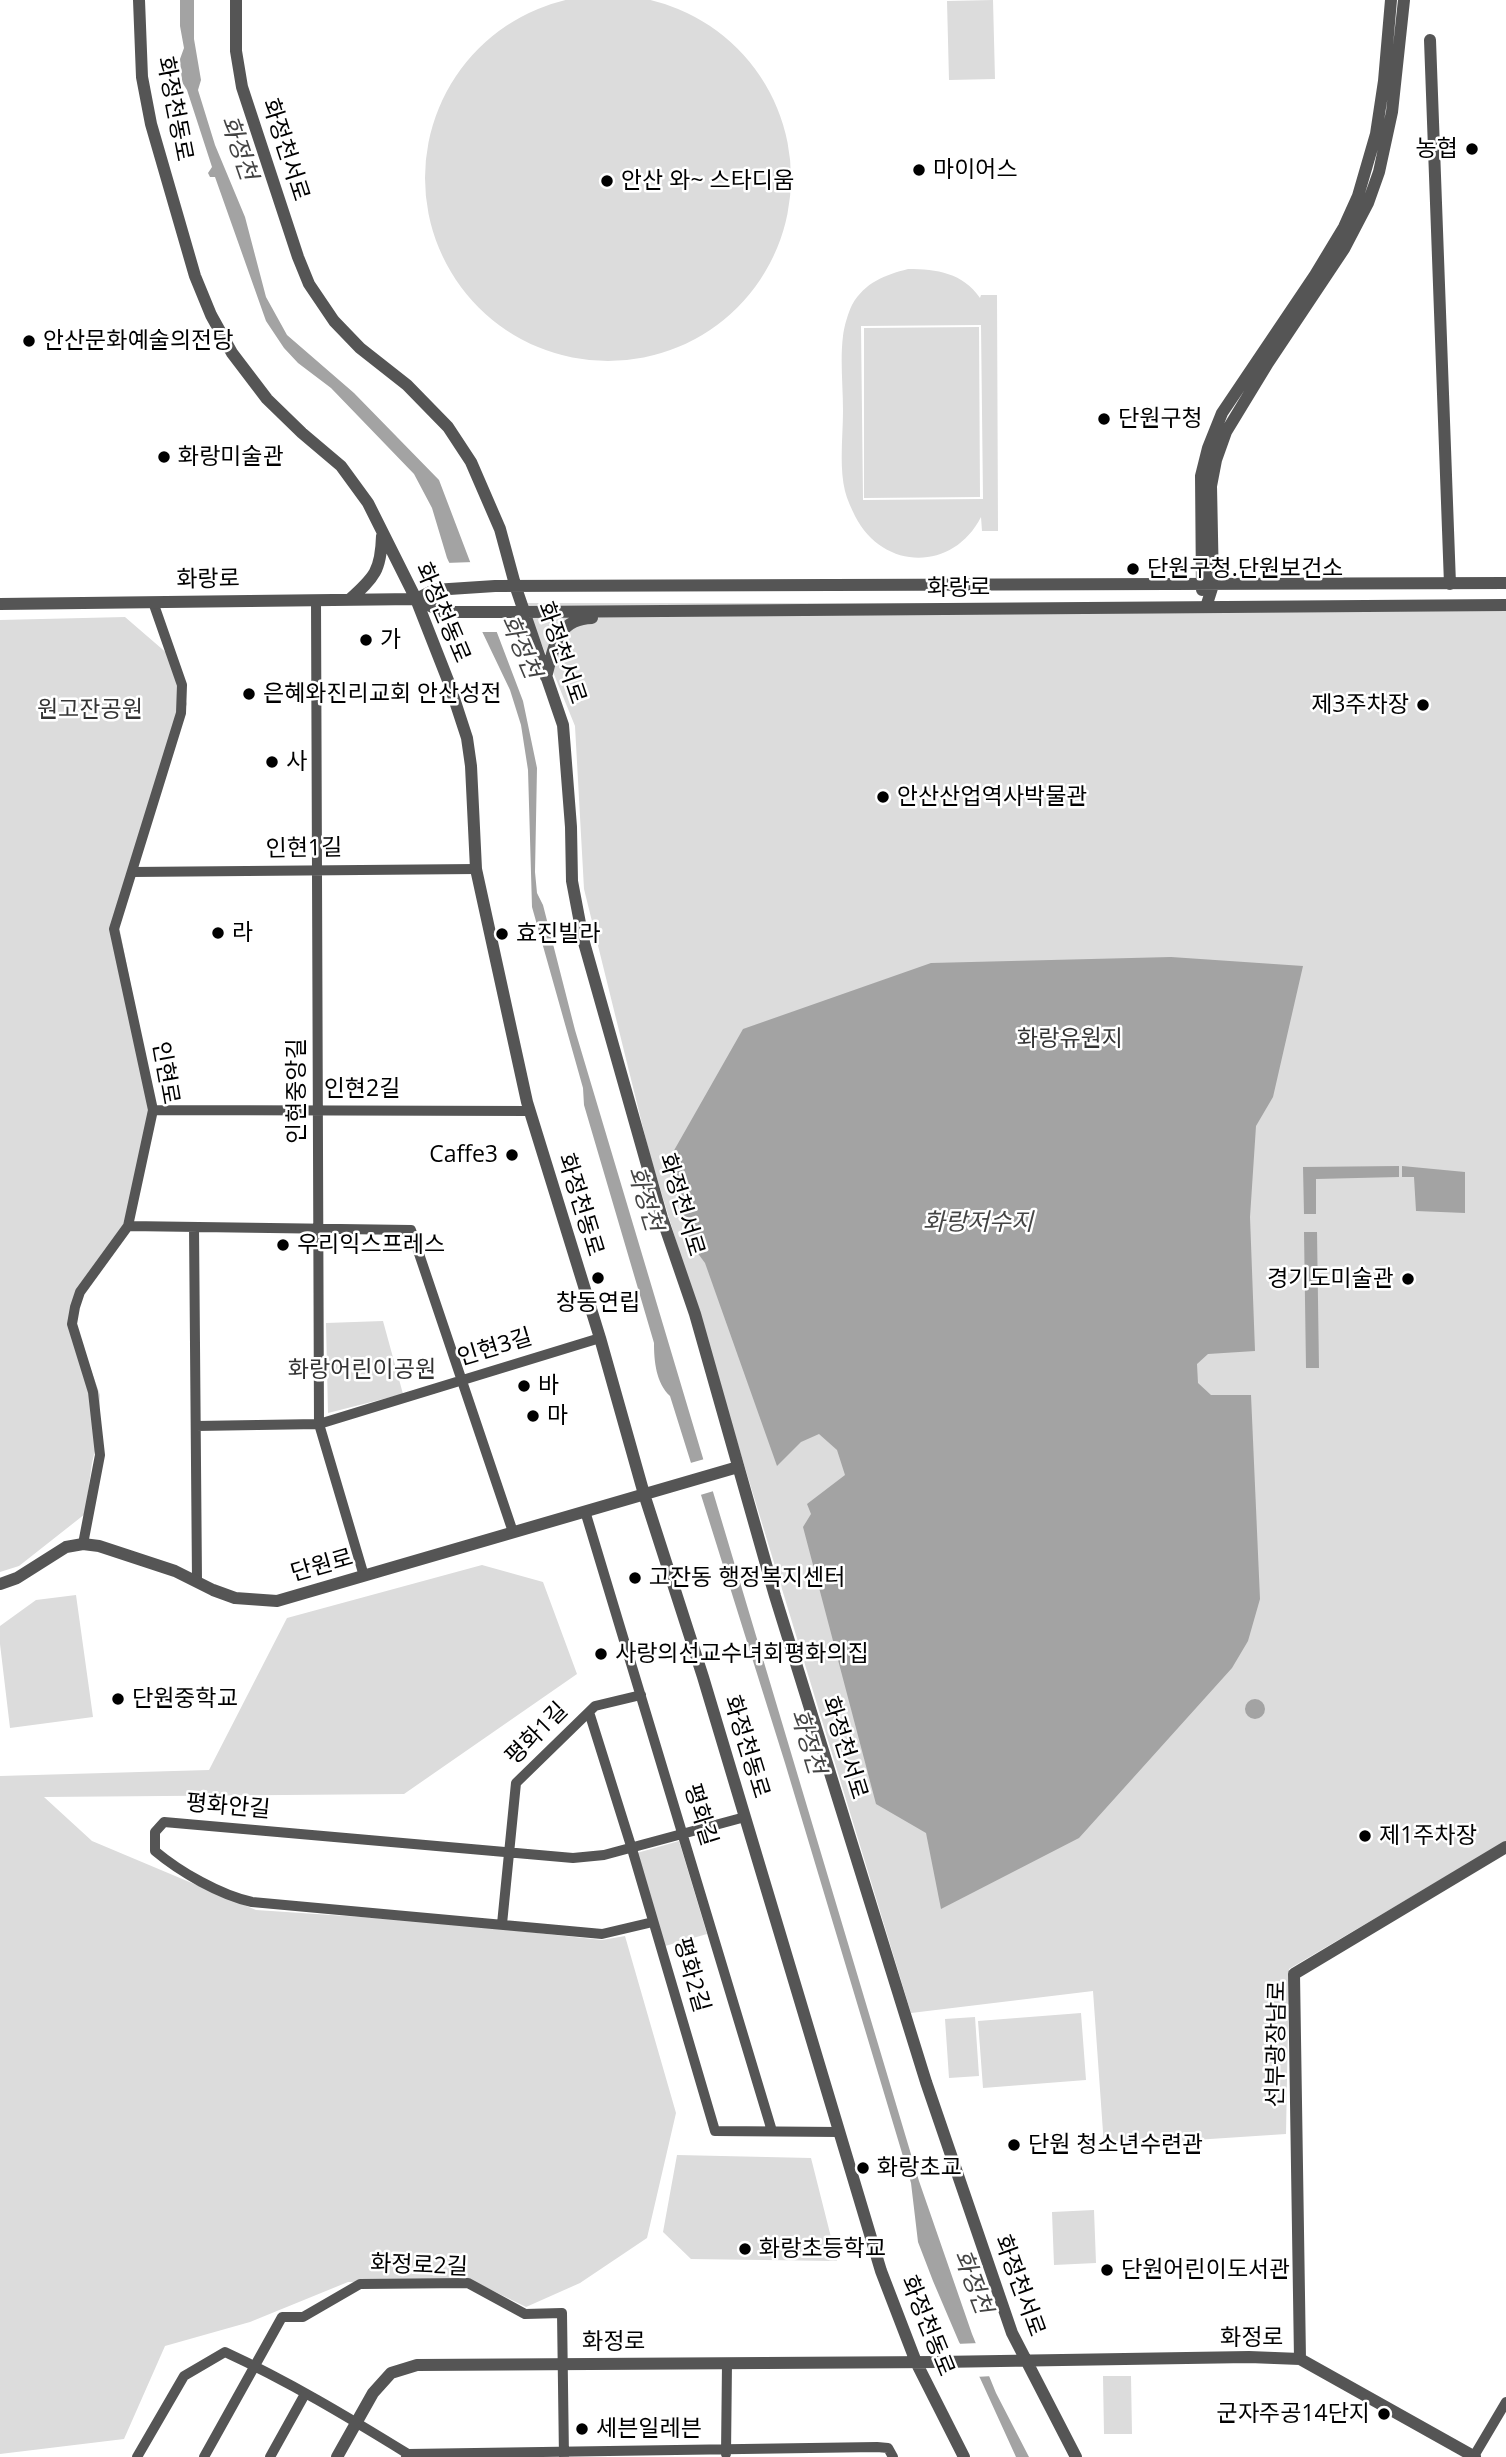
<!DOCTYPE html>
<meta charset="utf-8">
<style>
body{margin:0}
canvas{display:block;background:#fff}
</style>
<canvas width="1506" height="2457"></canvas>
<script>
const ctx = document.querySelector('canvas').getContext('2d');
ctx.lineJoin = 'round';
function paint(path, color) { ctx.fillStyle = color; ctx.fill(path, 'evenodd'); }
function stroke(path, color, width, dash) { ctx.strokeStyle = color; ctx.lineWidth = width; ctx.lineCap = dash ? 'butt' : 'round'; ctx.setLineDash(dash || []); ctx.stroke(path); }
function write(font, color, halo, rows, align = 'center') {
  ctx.font = font + ' "Open Sans","Noto Sans KR",sans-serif'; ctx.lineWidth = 5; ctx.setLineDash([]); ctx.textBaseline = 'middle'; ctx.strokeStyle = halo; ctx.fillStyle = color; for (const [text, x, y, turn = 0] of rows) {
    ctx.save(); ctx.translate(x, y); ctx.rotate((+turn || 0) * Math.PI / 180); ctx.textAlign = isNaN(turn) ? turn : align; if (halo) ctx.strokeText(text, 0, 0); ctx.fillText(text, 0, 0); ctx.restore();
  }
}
paint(new Path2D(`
 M425 178a183 183 0 1 1 366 0a183 183 0 1 1-366 0Z
 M 993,0 L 995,79 L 949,80 L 947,1 Z
 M 908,269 C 937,269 963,273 980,298 L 981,295 L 997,295 L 998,531 L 982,531 L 981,517 C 953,572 883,571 855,516 C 851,508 847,499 845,491 C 839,466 843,436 843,411 C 843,386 840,360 843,336 C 844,327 848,313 852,305 C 865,282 885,275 908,269 ZM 981,325 L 983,499 L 863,500 L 861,326 Z
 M 979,327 L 980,497 L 864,498 L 864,328 Z
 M 525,603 L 1506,603 L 1506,1841 L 1289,1969 L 1286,2134 L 1104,2146 L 1093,1991 L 911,2013 L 649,1152 L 584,889 L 575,726 Z
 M 125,617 L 169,655 L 187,704 L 177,730 L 119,926 L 153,1097 L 131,1225 L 83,1289 L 75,1324 L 100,1395 L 99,1434 L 92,1463 L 85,1514 L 19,1566 L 0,1572 L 0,620 Z
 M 383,1321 L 403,1394 L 328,1413 L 326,1323 Z
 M 482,1565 L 543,1582 L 577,1674 L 404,1794 L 44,1797 L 92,1841 L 256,1910 L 436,1922 L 602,1940 L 625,1936 L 676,2113 L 647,2238 L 580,2283 L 526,2307 L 471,2280 L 348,2282 L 250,2322 L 165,2346 L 124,2439 L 0,2454 L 0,1776 L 209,1770 L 287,1618 Z
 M 76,1595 L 93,1717 L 10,1728 L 0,1644 L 0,1626 L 36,1600 Z
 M 679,1841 L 707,1934 L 665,1946 L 637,1853 Z
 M 1081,2013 L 1086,2080 L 983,2088 L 978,2021 Z
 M 975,2017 L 979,2076 L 949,2078 L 945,2019 Z
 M 677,2155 L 811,2158 L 837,2261 L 691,2259 L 663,2232 Z
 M 1094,2210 L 1096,2263 L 1054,2265 L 1052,2212 Z
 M 1103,2376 L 1131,2376 L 1132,2434 L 1104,2434 Z`), '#dcdcdc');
paint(new Path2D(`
 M 180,0 L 194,0 L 194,39 L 201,80 L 198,90 L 215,145 L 245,217 L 266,297 L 287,335 L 354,393 L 439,480 L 523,701 L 537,768 L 535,872 L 537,893 L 543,905 L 575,1030 L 919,2181 L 972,2334 L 996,2393 L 1029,2457 L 1016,2457 L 980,2378 L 959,2342 L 933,2281 L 918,2242 L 911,2183 L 785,1763 L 670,1396 C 656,1383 654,1361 654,1343 L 584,1105 L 583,1088 L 532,907 L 528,770 L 521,725 L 510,690 L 447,558 L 432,508 L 414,474 L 331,388 L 298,363 L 284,348 L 266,321 L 215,177 L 210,177 L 208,173 L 212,167 L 187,90 L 182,82 L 180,59 L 184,48 L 180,26 Z
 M 1171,957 L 1303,966 L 1273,1097 L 1256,1126 L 1250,1217 L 1255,1351 L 1208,1354 L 1197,1364 L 1198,1383 L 1211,1395 L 1251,1395 L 1260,1599 L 1248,1641 L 1232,1668 L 1079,1838 L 941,1909 L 926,1833 L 876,1804 L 803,1527 L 811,1514 L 807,1504 L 845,1475 L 837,1450 L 819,1434 L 801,1442 L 777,1466 L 705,1263 L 688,1240 L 668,1161 L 743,1029 L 931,963 Z
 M 1399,1166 L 1399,1177 L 1316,1179 L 1316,1214 L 1304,1214 L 1303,1167 Z
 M 1402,1166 L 1465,1172 L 1465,1213 L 1416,1211 L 1414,1177 L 1402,1177 Z
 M 1304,1232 L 1317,1232 L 1319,1368 L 1306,1368 Z
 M1245 1709a10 10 0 1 1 20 0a10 10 0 1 1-20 0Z`), '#a3a3a3');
paint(new Path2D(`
 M 474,562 L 500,632 L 478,632 L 445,563 Z
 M 708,1458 L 717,1490 L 697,1496 L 687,1464 Z
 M 980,2343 L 993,2376 L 975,2377 L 955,2344 Z`), '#fff');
stroke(new Path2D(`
 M 316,600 L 319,1424 L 364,1576
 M 132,872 L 476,869
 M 153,1110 L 529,1111
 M 128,1226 L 411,1230 L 513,1532
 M 194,1227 L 197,1581
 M 196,1426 L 319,1424 L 600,1338
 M 585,1511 L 772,2131
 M 83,1544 L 100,1455 L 93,1392 L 72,1324 L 75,1307 L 80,1292 L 128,1226 L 153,1110 L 114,929 L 181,713 L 182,685 L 153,602
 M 589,1712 L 632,1849 L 715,2131 L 839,2132
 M 653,1922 L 602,1934 L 252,1902 C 220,1895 180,1872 155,1851 L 155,1832 L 164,1822 L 573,1858 L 604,1855 L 745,1817
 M 502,1924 L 516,1783 L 595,1706 L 641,1695
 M 726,2454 L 727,2363
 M 1474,2456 L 1506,2402
 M 137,2457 L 184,2376 L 225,2352 C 288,2381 348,2417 408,2454
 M 204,2457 L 282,2317 L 303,2317 L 360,2284 L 468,2283 L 525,2314 L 562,2313 L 564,2457
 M 270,2457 L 305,2394
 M 406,2457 L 408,2454 L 877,2447 L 888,2448 L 893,2457`), '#555', 10);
stroke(new Path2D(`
 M 139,0 L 142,77 L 151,124 L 195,276 L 211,315 L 232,353 L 267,399 L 302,433 L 341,466 L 368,503 L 416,599 L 449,683 L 467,738 L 471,766 L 476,869 L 527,1102 L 600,1338 L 644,1494 L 703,1677 L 881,2271 L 916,2362 L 964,2457
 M 236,0 L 236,51 L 242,87 L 298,257 L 309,284 L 334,321 L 360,348 L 407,385 L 448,427 L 471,462 L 500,529 L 516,588 L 563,725 L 571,827 L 572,881 L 583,939 L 662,1218 L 695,1314 L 775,1596 L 926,2082 L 1012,2333 L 1076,2457
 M 1430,40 L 1450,584
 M 1202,590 L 1201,476 L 1208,448 L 1222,413 L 1315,275 L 1344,227 L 1358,196 L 1376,134 L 1384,81 L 1391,0
 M 416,599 L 434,590 L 495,586 L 1506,583
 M 349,600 C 375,577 381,570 382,536
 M 0,604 L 416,599 L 443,612 L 524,612 L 1506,605
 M 1206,607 L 1213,585 L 1211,486 L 1216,460 L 1226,432 L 1268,363 L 1344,249 L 1368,203 L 1379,172 L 1392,112 L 1404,0
 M 546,677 C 554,648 556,619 592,618
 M 0,1584 L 17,1578 L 66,1547 L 83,1544 L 99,1546 L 175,1571 L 213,1590 L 235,1598 L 277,1601 L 738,1467
 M 1300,2359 L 1294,1974 L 1506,1847
 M 337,2457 L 373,2393 L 391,2373 L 417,2365 L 938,2362 L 1249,2357 L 1300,2359 L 1475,2457`), '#555', 12);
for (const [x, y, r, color] of [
 [1472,149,7,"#000"],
 [919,170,7,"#000"],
 [607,181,7,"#000"],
 [29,341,7,"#000"],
 [1104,419,7,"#000"],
 [164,457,7,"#000"],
 [1133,569,7,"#000"],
 [366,640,7,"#000"],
 [249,694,7,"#000"],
 [1423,705,7,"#000"],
 [272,762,7,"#000"],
 [883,797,7,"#000"],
 [218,933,7,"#000"],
 [502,934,7,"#000"],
 [512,1155,7,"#000"],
 [283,1245,7,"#000"],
 [598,1278,7,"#000"],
 [1408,1279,7,"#000"],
 [524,1386,7,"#000"],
 [533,1416,7,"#000"],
 [635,1578,7,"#000"],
 [601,1654,7,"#000"],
 [118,1699,7,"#000"],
 [1365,1836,7,"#000"],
 [1014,2145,7,"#000"],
 [863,2168,7,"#000"],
 [745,2249,7,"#000"],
 [1107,2270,7,"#000"],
 [1384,2414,7,"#000"],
 [582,2429,7,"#000"]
]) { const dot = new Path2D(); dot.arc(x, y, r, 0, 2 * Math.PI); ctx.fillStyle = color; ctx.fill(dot); stroke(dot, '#fff', 2.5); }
write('23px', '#000', '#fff', [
 ["화정천동로",174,109,79],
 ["화정천서로",285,150,72],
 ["화랑로",208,580,-1],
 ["화랑로",959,588],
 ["화정천동로",442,613,67],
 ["화정천서로",561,653,71],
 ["인현1길",304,849,-1],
 ["인현로",165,1073,80],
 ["인현2길",362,1089],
 ["인현중앙길",297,1091,-90],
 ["화정천동로",580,1205,73],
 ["화정천서로",681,1205,73],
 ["인현3길",495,1348,-17],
 ["단원로",322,1566,-16],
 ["평화1길",537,1734,-45],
 ["화정천동로",746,1747,73],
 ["화정천서로",844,1748,73],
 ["평화안길",228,1807,5],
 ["평화길",700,1815,73],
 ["평화2길",691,1975,74],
 ["선부광장남로",1277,2044,-89],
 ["화정로2길",419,2266,2],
 ["화정천서로",1019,2286,70],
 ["화정천동로",927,2326,68],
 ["화정로",1252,2338],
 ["화정로",614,2342]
]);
write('23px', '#000', '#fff', [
 ["농협",1458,149,"right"],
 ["마이어스",933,170],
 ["안산 와~ 스타디움",621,181],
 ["안산문화예술의전당",43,341],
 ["단원구청",1118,419],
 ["화랑미술관",178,457],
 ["단원구청.단원보건소",1147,569],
 ["가",380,640],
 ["은혜와진리교회 안산성전",263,694],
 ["제3주차장",1409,705,"right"],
 ["사",286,762],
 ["안산산업역사박물관",897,797],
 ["라",232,933],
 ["효진빌라",516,934],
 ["Caffe3",498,1155,"right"],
 ["우리익스프레스",297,1245],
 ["경기도미술관",1394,1279,"right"],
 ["창동연립",598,1303,"center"],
 ["바",538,1386],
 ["마",547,1416],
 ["고잔동 행정복지센터",649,1578],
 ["사랑의선교수녀회평화의집",615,1654],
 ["단원중학교",132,1699],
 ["제1주차장",1379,1836],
 ["단원 청소년수련관",1028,2145],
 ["화랑초교",877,2168],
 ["화랑초등학교",759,2249],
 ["단원어린이도서관",1121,2270],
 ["군자주공14단지",1370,2414,"right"],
 ["세븐일레븐",596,2429]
], 'left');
write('23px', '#333', '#fff', [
 ["원고잔공원",90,710],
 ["화랑유원지",1070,1039],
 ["화랑어린이공원",362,1370]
]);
write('italic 24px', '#444', '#fff', [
 ["화정천",238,148,71],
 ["화정천",520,647,67],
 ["화정천",644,1199,73],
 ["화랑저수지",978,1223],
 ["화정천",807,1742,73],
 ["화정천",972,2282,69]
]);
</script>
